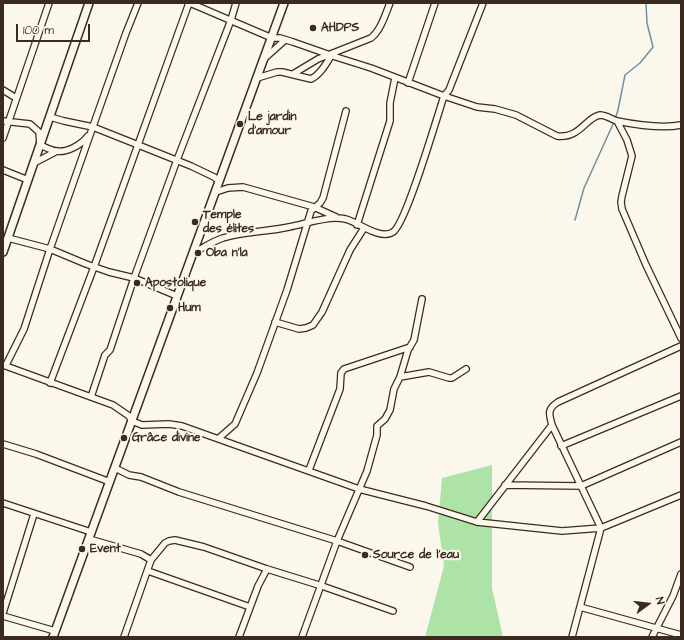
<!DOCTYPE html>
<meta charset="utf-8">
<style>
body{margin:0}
#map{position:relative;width:684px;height:640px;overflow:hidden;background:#fbf7ec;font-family:"Architects Daughter",sans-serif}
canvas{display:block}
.frame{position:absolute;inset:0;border:4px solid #3b2a1e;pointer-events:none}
.north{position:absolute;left:628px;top:584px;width:40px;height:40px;-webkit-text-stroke:3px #fbf7ec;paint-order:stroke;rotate:75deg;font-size:11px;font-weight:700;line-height:16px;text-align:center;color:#3b2a1e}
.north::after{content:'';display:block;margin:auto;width:14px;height:18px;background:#3b2a1e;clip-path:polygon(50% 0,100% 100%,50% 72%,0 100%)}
.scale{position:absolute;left:16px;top:24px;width:74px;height:18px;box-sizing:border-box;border:2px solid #3b2a1e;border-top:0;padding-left:5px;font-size:12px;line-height:14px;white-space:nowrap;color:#3b2a1e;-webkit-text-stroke:3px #fbf7ec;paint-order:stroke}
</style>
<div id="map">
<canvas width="684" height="640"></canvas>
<div class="frame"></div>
<div class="north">N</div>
<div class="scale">100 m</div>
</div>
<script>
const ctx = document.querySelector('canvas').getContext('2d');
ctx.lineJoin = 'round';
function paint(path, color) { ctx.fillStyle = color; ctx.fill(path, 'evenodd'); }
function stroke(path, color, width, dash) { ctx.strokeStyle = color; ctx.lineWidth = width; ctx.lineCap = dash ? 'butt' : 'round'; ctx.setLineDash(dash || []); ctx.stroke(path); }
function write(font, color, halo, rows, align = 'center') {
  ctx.font = font + ' "Architects Daughter",sans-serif'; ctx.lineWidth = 4; ctx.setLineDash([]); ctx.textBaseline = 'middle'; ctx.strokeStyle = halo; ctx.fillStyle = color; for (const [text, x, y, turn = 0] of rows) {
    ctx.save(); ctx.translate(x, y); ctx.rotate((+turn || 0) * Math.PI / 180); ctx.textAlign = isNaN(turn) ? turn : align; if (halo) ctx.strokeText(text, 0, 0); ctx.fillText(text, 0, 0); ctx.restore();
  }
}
paint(new Path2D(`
 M 492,465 L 492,588 L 503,637 L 425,637 L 444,566 L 438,523 L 442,478 Z`), '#ade3a6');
stroke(new Path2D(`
 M 615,119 L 618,110 L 625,75 L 640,63 L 653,47 L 647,23 L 646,3
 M 575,220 L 584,188 L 614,122`), '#7190a0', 1.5);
const minor = new Path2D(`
 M 190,3 L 272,38 L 280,38 L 293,42 L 336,57 L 371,68 L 444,96 L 477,107 L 495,109 L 516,115 L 557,136 C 580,139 586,117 600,115 C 606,115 611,119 617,121 C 637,125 661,129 681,125
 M 265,58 L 285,40
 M 293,74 L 318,59 L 371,38 C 381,30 385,15 390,3
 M 257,78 L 277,72 L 282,72 L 311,79 C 320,75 326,64 331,56
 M 408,83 L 435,3
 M 3,90 L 16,98
 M 50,117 L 64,121 L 93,127 L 191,166 L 214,177 L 219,181
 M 3,121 L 30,124 L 39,132 L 40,145 C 45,147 50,150 56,151 C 67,153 81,145 88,136
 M 617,121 L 627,140 L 632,156 L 622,196 L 621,202 L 622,209 L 646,265 L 681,338
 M 3,138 L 49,3
 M 34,163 L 57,151
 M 3,170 L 28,180
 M 216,192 L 228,188 L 243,187 L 314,207 L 336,217
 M 357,225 L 390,121 L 390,103 L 395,78
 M 8,238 L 50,249 L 86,264 L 109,272 L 134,278 L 177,296
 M 193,253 C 203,248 213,241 223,238 C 244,231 267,232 289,227 C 304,224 321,218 336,218 C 341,218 347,219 351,221 C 361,225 382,240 393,232 C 406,224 437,117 444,96 L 449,90 L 483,3
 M 275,322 L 299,329 L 306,328 L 313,325 L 322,312 L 350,250 L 364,228
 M 3,365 L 113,405 L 129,416 L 132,421 L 142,425 L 169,424 L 182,426 L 359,489 L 426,506 L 477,522 L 562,531 L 601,528 L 681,495
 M 6,365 L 24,329 L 50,249 L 91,132 L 126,33 L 138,3
 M 400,377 L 429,372 L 449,378 L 452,378 L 466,369
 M 50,383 L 94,267 L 189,3
 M 91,397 L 105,355 L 110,350 L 134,278 L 177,160 L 231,20 L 236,3
 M 219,438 L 235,424 L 257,373 L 287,290 L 311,211 L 320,203 L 323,198 L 346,111
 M 3,444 L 36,454 L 110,482
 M 561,446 L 681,396
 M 115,468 L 129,475 L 141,477 L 179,492 L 337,541 L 410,567
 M 309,470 L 340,389 L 341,373 L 344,369 L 410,347
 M 505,485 L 581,486 L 681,442
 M 3,503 L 91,532
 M 477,522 L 552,425
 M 89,539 L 141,554 L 151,560
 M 148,571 L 250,607
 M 580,607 L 681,635
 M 3,613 L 34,514
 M 3,616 L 55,631
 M 124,637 L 151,560 L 165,543 L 169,541 L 175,540 L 204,547 L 267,569 L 322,586 L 393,611
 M 239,637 L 258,586 L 267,569
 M 302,637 L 337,541 L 367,471 L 377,435 L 377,426 L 385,419 L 390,410 L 394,389 L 400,377 L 408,350 L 414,340 L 422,299
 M 572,637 L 601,528 L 552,425 C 549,414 547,409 558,402 L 681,346
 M 652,637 L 673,596 L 681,574`);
const tertiary = new Path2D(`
 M 3,252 L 89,3
 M 53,637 L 284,3`);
stroke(minor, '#3b2a1e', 8);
stroke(tertiary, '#3b2a1e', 10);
stroke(minor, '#fbf7ec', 5.5);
stroke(tertiary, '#fbf7ec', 7);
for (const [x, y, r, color] of [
 [313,28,4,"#3b2a1e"],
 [240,124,4,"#3b2a1e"],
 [195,222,4,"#3b2a1e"],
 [198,253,4,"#3b2a1e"],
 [137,283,4,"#3b2a1e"],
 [170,308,4,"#3b2a1e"],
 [124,438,4,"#3b2a1e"],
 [82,549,4,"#3b2a1e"],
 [365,555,4,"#3b2a1e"]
]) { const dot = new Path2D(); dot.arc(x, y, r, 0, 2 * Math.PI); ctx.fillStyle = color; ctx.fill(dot); stroke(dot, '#fbf7ec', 1.5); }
write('bold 12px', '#3b2a1e', '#fbf7ec', [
 ["AHDPS",321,28],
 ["Le jardin",248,117],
 ["d'amour",248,131],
 ["Temple",203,215],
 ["des élites",203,229],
 ["Oba n'la",206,253],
 ["Apostolique",145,283],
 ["Hum",178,308],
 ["Grâce divine",132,438],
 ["Event",90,549],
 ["Source de l'eau",373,555]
], 'left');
</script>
